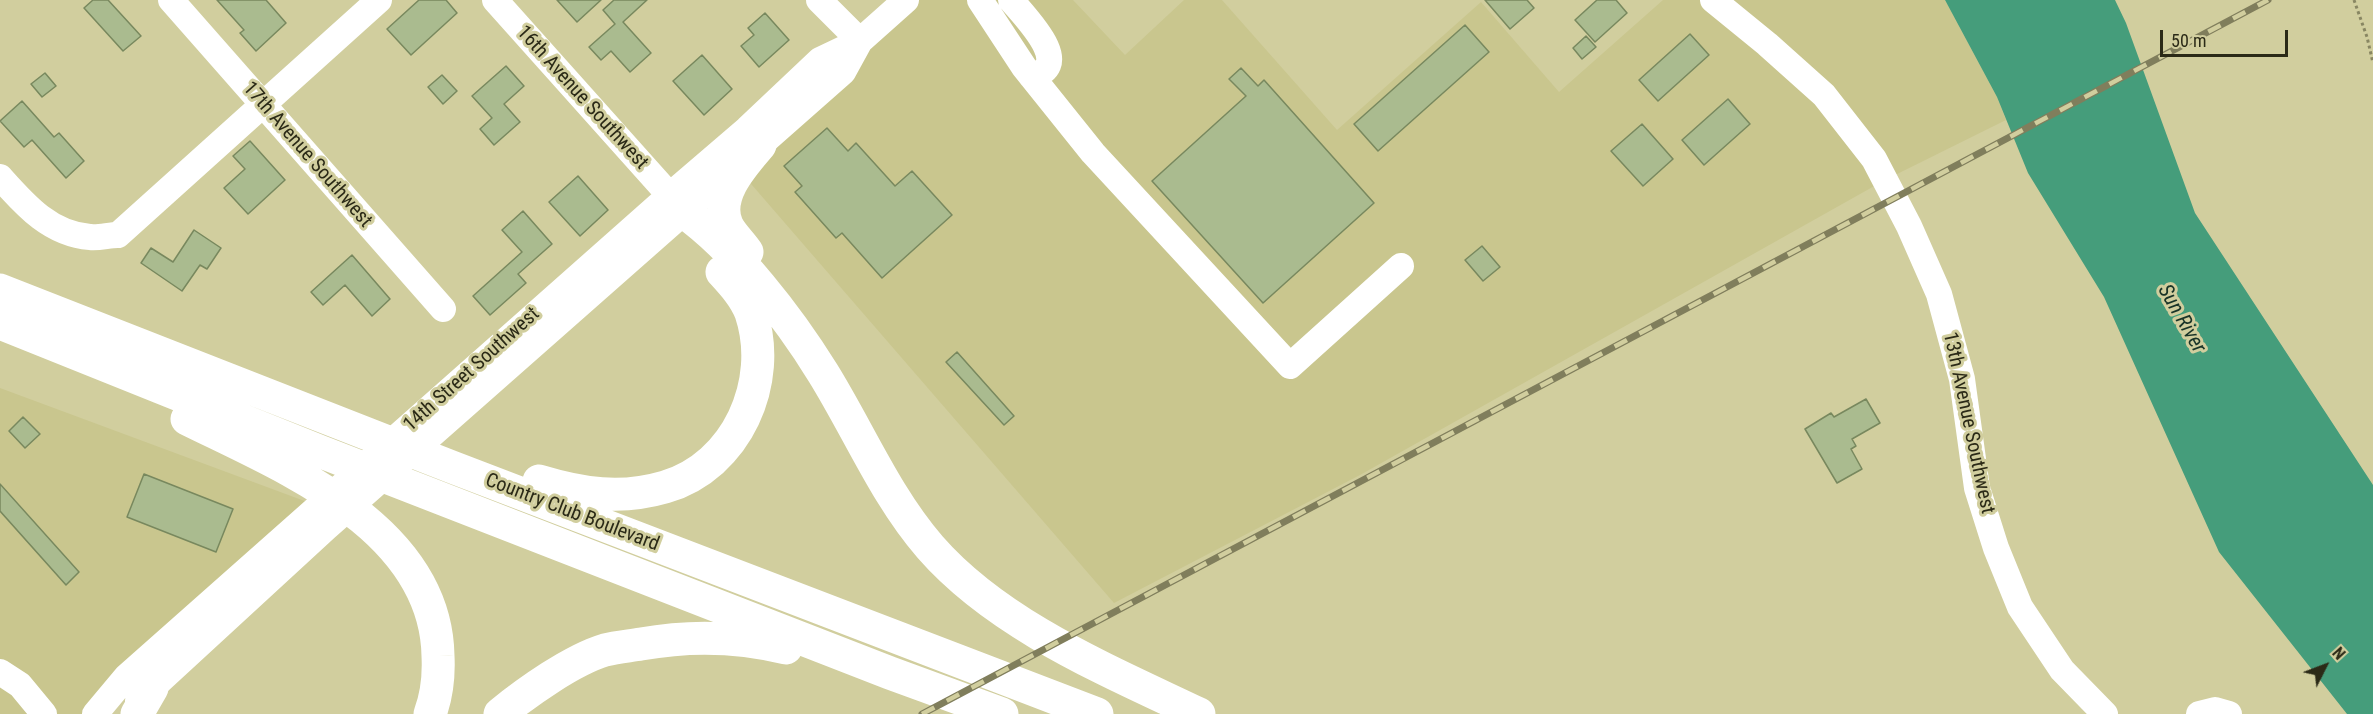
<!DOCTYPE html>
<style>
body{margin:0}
#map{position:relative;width:2373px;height:714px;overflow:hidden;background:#d1ce9e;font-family:"Roboto Condensed",sans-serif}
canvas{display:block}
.north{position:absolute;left:2295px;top:636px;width:60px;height:60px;-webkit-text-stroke:4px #d1ce9e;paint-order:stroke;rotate:48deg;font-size:16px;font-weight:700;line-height:24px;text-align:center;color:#2b2a17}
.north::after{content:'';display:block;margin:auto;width:21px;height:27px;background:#2b2a17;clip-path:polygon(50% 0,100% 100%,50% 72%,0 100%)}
.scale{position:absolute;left:2160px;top:30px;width:128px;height:27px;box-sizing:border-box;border:3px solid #2b2a17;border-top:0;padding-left:8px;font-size:18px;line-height:21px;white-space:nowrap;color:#2b2a17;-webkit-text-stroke:4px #d1ce9e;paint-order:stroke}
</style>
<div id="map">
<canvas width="2373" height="714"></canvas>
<div class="north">N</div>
<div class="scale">50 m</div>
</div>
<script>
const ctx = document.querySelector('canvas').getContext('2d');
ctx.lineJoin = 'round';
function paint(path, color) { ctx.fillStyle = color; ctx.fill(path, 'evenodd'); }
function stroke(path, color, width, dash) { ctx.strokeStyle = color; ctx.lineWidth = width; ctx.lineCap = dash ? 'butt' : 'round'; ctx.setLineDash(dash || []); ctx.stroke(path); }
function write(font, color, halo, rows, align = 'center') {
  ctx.font = font + ' "Roboto Condensed",sans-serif'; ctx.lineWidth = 6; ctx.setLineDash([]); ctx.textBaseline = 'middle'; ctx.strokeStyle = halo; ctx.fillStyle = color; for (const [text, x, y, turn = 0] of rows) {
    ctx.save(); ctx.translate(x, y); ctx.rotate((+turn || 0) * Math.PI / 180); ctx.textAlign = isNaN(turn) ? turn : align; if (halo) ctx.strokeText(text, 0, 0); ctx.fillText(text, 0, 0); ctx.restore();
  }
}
paint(new Path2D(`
 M 906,0 L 1073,0 L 1125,55 L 1184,0 L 1222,0 L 1337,130 L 1481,2 L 1559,92 L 1663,0 L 1945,0 L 1997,97 L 2006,120 L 1885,180 L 1360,475 L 1114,603 L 739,170 Z
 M 0,388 L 318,506 L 95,714 L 0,714 Z`), '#c9c68e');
paint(new Path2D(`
 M 1945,0 L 2115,0 L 2126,23 L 2195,213 L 2373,485 L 2373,714 L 2347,714 L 2219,552 L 2104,297 L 2028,173 L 1997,97 Z`), '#459d7b');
const building = new Path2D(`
 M 93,0 L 108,0 L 141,36 L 123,51 L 84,8 Z
 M 217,0 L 266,0 L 286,23 L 256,51 L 240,33 L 244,30 Z
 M 419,0 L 446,0 L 457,13 L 411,55 L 387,29 Z
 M 557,0 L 601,0 L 577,22 Z
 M 614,0 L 647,0 L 623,22 L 651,53 L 630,72 L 611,51 L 601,60 L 589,47 L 615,24 L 603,10 Z
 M 1485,0 L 1527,0 L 1534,8 L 1510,29 Z
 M 1597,0 L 1616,0 L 1627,13 L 1595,42 L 1575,20 Z
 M 765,13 L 789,40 L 759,67 L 741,46 L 754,35 L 748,28 Z
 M 1465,25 L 1489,52 L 1378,151 L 1354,124 Z
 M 1690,34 L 1709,55 L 1658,101 L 1639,80 Z
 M 1586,36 L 1596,47 L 1582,59 L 1573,48 Z
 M 702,55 L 732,89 L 704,115 L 673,81 Z
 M 506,66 L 524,86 L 504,104 L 520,122 L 494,145 L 480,129 L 492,118 L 472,96 Z
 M 1241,68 L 1258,86 L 1264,80 L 1374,203 L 1263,303 L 1152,181 L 1246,96 L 1229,79 Z
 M 45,73 L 56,86 L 42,97 L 31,84 Z
 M 442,75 L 457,91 L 443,104 L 428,87 Z
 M 1728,99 L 1750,124 L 1704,165 L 1682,140 Z
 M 22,101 L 54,137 L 59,133 L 84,161 L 66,178 L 32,140 L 24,147 L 0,121 Z
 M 1642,124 L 1673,159 L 1643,186 L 1611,151 Z
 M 827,128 L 848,151 L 856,143 L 895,186 L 912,171 L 952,215 L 882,278 L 842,233 L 836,238 L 795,192 L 802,186 L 784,166 Z
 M 250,141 L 285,180 L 248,214 L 224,188 L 245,169 L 233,156 Z
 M 578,176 L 608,210 L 580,236 L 549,202 Z
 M 523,211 L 552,244 L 518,274 L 526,283 L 490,315 L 473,296 L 522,252 L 502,230 Z
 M 194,230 L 221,248 L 207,269 L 200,265 L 182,291 L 141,263 L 151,248 L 173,262 Z
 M 1482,246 L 1500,267 L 1483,281 L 1465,260 Z
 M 352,255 L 390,299 L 372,316 L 345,285 L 323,305 L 311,292 Z
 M 957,352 L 1014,416 L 1004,425 L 946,362 Z
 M 1866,399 L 1880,423 L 1852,439 L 1856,446 L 1851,449 L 1862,469 L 1837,483 L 1805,429 L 1831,413 L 1834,417 Z
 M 23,417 L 40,434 L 25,448 L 9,431 Z
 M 144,474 L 233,509 L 216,552 L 127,517 Z
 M 0,484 L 79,572 L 66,585 L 0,511 Z`);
paint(building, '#aabb8f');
stroke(building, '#78885e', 1.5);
stroke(new Path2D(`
 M 2354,0 L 2367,37 L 2373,63`), '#888662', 3, [3, 3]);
stroke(new Path2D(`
 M 171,0 L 443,309
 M 495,0 L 681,208
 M 819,0 L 860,41
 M 980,0 L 1024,67 L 1093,153 L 1290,366 L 1401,266
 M 1011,0 C 1025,17 1076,67 1031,76
 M 1713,0 L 1767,44 L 1824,95 L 1874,159 L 1909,226 L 1939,294 L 1962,379 L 1977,488 L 1996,548 L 2020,607 L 2062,670 L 2105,714
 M 0,177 C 25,205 50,234 90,237 C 99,238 109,235 118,235 L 379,0
 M 0,672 L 20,685 L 44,714
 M 138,701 L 326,528 L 843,72 L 860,41
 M 95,714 L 126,677 L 669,196 L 747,129 L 820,60 L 860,41 L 906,0
 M 2199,714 L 2215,710 L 2229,714`), '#fff', 26);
stroke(new Path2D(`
 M 684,212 C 736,249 789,318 823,373 C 859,431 885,495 930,547 C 998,625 1107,670 1199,714
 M 747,252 C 741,243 731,234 727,225 C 714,196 743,165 760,145
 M 0,290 L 452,467 L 1097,714
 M 0,323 L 319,451 L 890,673 L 1002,714
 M 187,419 C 284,467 436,527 438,656 C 439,676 437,695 430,714
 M 539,481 C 582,494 621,500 665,487 C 737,466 774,382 751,313 C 745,297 733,284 722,272
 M 137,714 L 152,688
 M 500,714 C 527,692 572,660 605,650 C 616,647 629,646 641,644 C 691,635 737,636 786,648`), '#fff', 33);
const rail = new Path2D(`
 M 922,714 L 2268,0`);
stroke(rail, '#807e5c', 7);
stroke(rail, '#d1ce9e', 4.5, [14]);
write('20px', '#2b2a17', '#d1ce9e', [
 ["16th Avenue Southwest",582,98,48],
 ["17th Avenue Southwest",307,155,49],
 ["14th Street Southwest",472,370,-42],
 ["13th Avenue Southwest",1968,423,78],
 ["Country Club Boulevard",572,513,21]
]);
write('italic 21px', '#193428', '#d1ce9e', [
 ["Sun River",2181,319,60]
]);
</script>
